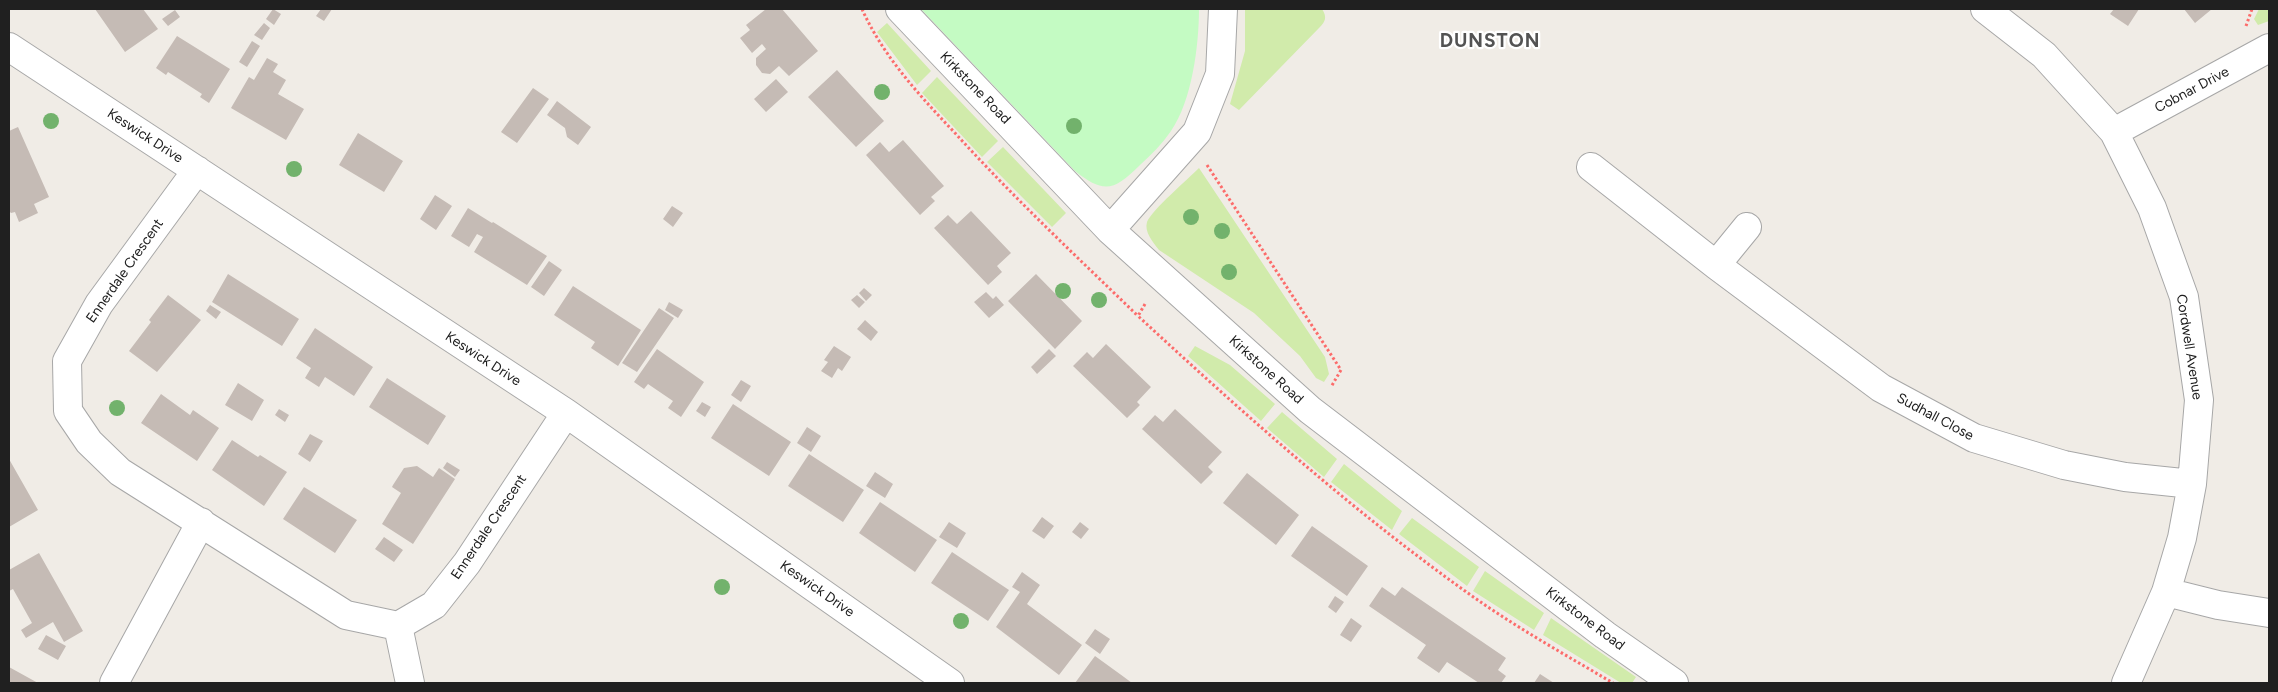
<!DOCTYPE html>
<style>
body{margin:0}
#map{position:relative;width:2278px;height:692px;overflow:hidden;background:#f0ece6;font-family:Figtree,sans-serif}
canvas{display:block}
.frame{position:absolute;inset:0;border:10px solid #202020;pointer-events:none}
</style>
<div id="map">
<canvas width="2278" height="692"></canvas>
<div class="frame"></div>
</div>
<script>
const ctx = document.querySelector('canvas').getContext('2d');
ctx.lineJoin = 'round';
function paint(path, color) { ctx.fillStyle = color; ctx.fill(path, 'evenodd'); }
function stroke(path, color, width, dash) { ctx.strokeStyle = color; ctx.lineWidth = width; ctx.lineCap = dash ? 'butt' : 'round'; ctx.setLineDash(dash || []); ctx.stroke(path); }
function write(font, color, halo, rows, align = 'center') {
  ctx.font = font + ' Figtree,sans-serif'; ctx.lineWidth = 4.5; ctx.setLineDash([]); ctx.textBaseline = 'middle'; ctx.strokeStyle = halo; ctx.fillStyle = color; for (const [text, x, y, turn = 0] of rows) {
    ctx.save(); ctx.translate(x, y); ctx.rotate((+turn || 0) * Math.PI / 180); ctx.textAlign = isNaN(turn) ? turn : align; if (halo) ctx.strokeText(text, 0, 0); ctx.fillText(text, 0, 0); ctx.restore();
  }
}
paint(new Path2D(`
 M 1245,9 L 1322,9 C 1327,17 1326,21 1319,28 L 1239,110 L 1230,104 L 1245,51 Z
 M 2259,9 L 2269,9 L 2269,21 L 2258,25 L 2254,19 Z
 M 887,23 L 931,71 L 917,85 L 877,32 Z
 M 937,77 L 998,141 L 982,157 L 922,93 Z
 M 1003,147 L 1066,213 L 1052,227 L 987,162 Z
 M 1199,168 L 1325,357 L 1329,374 L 1324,382 L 1316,378 L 1300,356 L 1254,313 L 1159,250 C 1153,242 1144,232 1147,222 C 1152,210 1188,179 1199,168 Z
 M 1195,346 L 1230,365 L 1275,404 L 1261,421 L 1188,356 Z
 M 1282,412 L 1337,459 L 1324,477 L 1267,428 Z
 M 1344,464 L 1402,511 L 1392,530 L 1331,482 Z
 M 1412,518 L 1479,567 L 1467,586 L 1399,534 Z
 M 1485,571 L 1544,613 L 1534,630 L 1473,591 Z
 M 1551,618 L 1636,677 L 1632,683 L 1621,683 L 1543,635 Z`), '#d1ebab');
paint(new Path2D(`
 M 921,9 L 1199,9 C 1199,45 1192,101 1171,131 C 1162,144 1151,155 1140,165 C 1114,191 1104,194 1075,171 Z`), '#c4fbc3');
paint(new Path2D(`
 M 95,9 L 143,9 L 158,29 L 125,52 Z
 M 273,9 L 281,14 L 274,25 L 266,19 Z
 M 321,9 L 332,9 L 324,21 L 316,16 Z
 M 766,9 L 782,9 L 818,51 L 789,76 L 779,66 L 770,74 L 762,73 L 756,65 L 756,58 L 766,49 L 762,44 L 752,53 L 740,38 L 750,30 L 746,25 Z
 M 2114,9 L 2139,9 L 2128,26 L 2110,14 Z
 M 2184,9 L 2212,9 L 2195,23 Z
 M 175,10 L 180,17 L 168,26 L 162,19 Z
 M 264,23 L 270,28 L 262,40 L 254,35 Z
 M 177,36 L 230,69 L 209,103 L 200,97 L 202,94 L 168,72 L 166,75 L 156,68 Z
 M 252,41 L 260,46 L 247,67 L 239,62 Z
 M 267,58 L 278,64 L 273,72 L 286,80 L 278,94 L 304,109 L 286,140 L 231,108 L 249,77 L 254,80 Z
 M 837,70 L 884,121 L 856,147 L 808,97 Z
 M 776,79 L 788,92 L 766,112 L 754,99 Z
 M 533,88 L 549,99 L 517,143 L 501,132 Z
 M 557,101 L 591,127 L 578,145 L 567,137 L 565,128 L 547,115 Z
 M 18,127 L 49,197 L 34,204 L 38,213 L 19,222 L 15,212 L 11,213 L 9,211 L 9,131 Z
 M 358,133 L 403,161 L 384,192 L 339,165 Z
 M 903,140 L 944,186 L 931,197 L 935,201 L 920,215 L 866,155 L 880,142 L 889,152 Z
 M 435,195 L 452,206 L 436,230 L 420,219 Z
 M 672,206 L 683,213 L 673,227 L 663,219 Z
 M 468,208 L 492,223 L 493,222 L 547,256 L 527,285 L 474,252 L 483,237 L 477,234 L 469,247 L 451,236 Z
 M 971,211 L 1011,253 L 997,266 L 1002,272 L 988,285 L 934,228 L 948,215 L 957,224 Z
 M 549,261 L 562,270 L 544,296 L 531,287 Z
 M 228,274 L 299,319 L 282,346 L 212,302 Z
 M 1036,274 L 1082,321 L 1055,349 L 1008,301 Z
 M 573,286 L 641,330 L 618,366 L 591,348 L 595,342 L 554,315 Z
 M 864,288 L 872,295 L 866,301 L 859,293 Z
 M 986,292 L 993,299 L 996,296 L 1004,305 L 989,318 L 974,302 Z
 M 168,295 L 201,320 L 157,372 L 129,351 L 151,322 L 149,320 Z
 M 857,295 L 865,302 L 859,308 L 851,300 Z
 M 669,302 L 683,310 L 678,318 L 665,310 Z
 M 210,305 L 221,312 L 216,319 L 206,311 Z
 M 659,308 L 674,318 L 637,372 L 622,363 Z
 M 865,320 L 878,332 L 871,341 L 857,329 Z
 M 315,328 L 373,367 L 354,396 L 325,377 L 319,387 L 305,378 L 311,368 L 296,358 Z
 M 1106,344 L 1151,387 L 1137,402 L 1140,405 L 1127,418 L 1073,366 L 1087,352 L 1093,358 Z
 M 834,346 L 851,357 L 842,371 L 838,368 L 832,378 L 821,371 L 828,362 L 824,360 Z
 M 657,349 L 704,382 L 681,417 L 668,408 L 673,401 L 648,384 L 644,389 L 634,382 Z
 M 1049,349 L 1056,356 L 1037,374 L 1031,367 Z
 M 387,378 L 446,416 L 428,445 L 369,407 Z
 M 741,380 L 751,386 L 741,402 L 731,395 Z
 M 238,383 L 264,400 L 252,421 L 225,405 Z
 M 161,394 L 190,415 L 193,410 L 219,428 L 197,461 L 141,423 Z
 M 702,402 L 711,407 L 705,417 L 696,411 Z
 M 733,404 L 791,442 L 769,476 L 711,438 Z
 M 279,409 L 289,415 L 285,422 L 275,415 Z
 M 1175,409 L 1222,452 L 1208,467 L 1213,472 L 1201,484 L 1142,429 L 1155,415 L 1163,422 Z
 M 807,427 L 821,436 L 811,452 L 797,443 Z
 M 310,434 L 323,441 L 310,462 L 298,454 Z
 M 232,440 L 258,457 L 260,455 L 287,472 L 264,506 L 212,470 Z
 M 809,454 L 864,490 L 843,522 L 788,486 Z
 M 9,459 L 38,510 L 9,527 Z
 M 447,462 L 460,470 L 455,477 L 443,468 Z
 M 417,466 L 433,477 L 439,468 L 455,479 L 413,544 L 382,524 L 401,493 L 392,487 L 393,485 L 404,468 Z
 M 875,472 L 893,484 L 885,498 L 866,486 Z
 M 1247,473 L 1299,515 L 1276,545 L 1223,503 Z
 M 304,487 L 357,520 L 335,553 L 283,519 Z
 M 880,502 L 937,540 L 915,572 L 859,533 Z
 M 1042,517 L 1054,526 L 1044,539 L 1032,531 Z
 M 949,522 L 966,533 L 957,548 L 939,537 Z
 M 1080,522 L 1089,529 L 1081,539 L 1072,532 Z
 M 1312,526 L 1368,566 L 1347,596 L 1291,556 Z
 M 384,537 L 403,550 L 394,562 L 375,549 Z
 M 952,552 L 1009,590 L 988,621 L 931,583 Z
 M 39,553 L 83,631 L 64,642 L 53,622 L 26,638 L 21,630 L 32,623 L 13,589 L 9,591 L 9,570 Z
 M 1022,572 L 1040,585 L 1027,604 L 1082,645 L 1059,675 L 996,627 L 1020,592 L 1012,587 Z
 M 1382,587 L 1395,596 L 1402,587 L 1506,658 L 1498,670 L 1506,676 L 1501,683 L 1479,683 L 1447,662 L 1439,673 L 1417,658 L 1426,645 L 1369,606 Z
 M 1335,596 L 1344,602 L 1336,613 L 1328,607 Z
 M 1351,618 L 1362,626 L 1351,642 L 1340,635 Z
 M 1095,629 L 1110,639 L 1100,654 L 1085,643 Z
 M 46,635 L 66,646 L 58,660 L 38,649 Z
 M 1095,656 L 1124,677 L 1132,683 L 1075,683 Z
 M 9,667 L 38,683 L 9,682 Z
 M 1540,674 L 1554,683 L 1534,683 Z`), '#c5bbb5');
const minor = new Path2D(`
 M 900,9 L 1110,230 L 1310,410 L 1605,635 L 1674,683
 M 1985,9 L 2044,55 L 2114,132 L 2152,208 L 2184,297 L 2199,400 L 2192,484 L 2182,538 L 2166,592 L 2126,683
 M 9,47 L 566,413 L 950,683
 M 2114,132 L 2269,48
 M 1591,167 L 1716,265 L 1881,388 L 1974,438 L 2064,465 L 2125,477 L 2192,484
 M 197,170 L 99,304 L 67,361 L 68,411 L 89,442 L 120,472 L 346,615 L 398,626 L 434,605 L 467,563 L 566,413
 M 1110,230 L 1197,132 L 1220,74 L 1223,9
 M 1716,265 L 1747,227
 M 2166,592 L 2218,605 L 2269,613
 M 398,626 L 410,683
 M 114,683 L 201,522`);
stroke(minor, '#a7a7a7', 30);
stroke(new Path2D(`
 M 862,9 C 883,56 919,95 955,133 C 1013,197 1076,256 1138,316
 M 2246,26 L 2252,9
 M 1207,165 L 1341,370 L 1331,387
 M 1145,304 L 1138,316 C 1243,413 1349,508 1465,591 C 1512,625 1564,654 1613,683`), '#fc6c6b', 3, [2.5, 2.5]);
stroke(minor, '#fff', 28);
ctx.fillStyle = '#72b26c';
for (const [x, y] of [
 [882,92],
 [51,121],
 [1074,126],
 [294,169],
 [1191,217],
 [1222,231],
 [1229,272],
 [1063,291],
 [1099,300],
 [117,408],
 [722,587],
 [961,621]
]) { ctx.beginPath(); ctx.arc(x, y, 8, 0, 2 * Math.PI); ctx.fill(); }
write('14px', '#202020', '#fff', [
 ["Kirkstone Road",975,88,46],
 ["Cobnar Drive",2192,90,-28],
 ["Keswick Drive",145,136,33],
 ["Ennerdale Crescent",125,271,-55],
 ["Cordwell Avenue",2189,347,81],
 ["Keswick Drive",483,359,33],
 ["Kirkstone Road",1266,370,42],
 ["Sudhall Close",1935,417,28],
 ["Ennerdale Crescent",489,527,-56],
 ["Keswick Drive",817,589,35],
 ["Kirkstone Road",1585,619,37]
]);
ctx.letterSpacing = '1px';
write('bold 19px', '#535353', '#fff', [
 ["DUNSTON",1490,41]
]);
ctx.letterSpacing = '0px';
</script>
